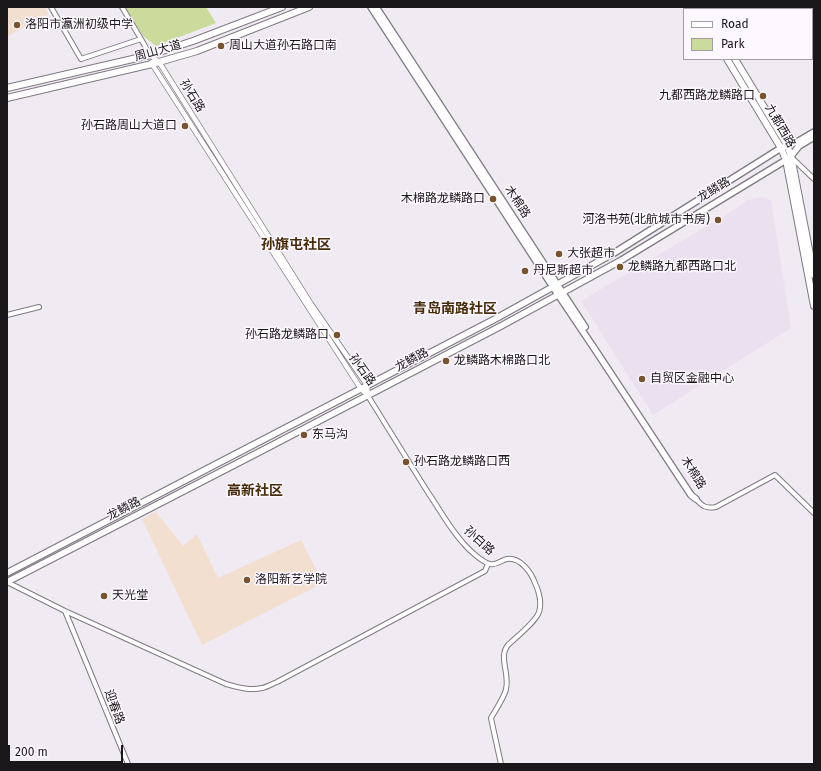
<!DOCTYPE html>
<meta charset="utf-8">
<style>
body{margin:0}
#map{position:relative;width:821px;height:771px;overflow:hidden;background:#f0eaf3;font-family:"Fira Sans",sans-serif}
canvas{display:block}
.frame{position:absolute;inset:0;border:8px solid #19171a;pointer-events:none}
.legend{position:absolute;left:683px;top:8px;width:130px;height:52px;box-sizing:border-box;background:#fdf8ff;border:1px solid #a29ea3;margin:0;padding:5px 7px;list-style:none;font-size:12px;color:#19171a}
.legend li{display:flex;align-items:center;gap:8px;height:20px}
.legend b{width:20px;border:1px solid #a29ea3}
.scale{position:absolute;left:8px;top:745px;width:115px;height:18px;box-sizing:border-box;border:2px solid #19171a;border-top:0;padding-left:5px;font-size:12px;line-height:14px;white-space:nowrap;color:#19171a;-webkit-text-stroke:3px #fdf8ff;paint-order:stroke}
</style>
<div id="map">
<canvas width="821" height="771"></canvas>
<div class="frame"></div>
<ul class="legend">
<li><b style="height:5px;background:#fff"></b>Road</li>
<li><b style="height:11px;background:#cbdb9c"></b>Park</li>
</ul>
<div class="scale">200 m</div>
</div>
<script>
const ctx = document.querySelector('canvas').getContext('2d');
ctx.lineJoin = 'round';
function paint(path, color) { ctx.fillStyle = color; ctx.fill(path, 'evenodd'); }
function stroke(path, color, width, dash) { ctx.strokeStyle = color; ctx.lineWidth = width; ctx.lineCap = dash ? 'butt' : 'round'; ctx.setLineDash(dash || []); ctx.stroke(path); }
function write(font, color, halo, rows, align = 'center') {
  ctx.font = font + ' "Fira Sans","Noto Sans SC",sans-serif'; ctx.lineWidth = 3; ctx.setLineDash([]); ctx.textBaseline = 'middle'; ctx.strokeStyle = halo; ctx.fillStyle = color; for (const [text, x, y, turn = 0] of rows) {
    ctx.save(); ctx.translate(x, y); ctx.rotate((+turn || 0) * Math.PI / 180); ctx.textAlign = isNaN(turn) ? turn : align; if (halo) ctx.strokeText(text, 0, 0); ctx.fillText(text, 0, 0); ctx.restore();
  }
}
paint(new Path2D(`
 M 763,197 L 771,200 L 791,328 L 653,415 L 581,301 L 737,208 L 747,200 Z`), '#ebe0f0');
paint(new Path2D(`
 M 7,7 L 45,7 L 48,14 L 7,37 Z
 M 156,512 L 183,546 L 197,534 L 218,578 L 301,540 L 323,583 L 202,645 L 142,519 Z`), '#f2dfcf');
paint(new Path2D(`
 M 124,7 L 206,7 L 216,23 L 156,46 L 144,37 Z`), '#cbdb9c');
const minor = new Path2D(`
 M 51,7 L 81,59 L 141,39
 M 122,7 L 141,39 L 150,55
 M 791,157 L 814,179
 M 7,315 L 39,307
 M 368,396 C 388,428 408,461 429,494 C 440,510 450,529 464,544 C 469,550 482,562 490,564 C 496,566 501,560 507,559 C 520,557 531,572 535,583 C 539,591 542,603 539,612 C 536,622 516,637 508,645 C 498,657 510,674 506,689 C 505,696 495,711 491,718 L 492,723 L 501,764
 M 696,499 C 702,506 706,509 716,507 L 775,475 L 814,513
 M 7,582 L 65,611 L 226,684 C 237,687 250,691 262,688 C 267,687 272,684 277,682 L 485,571 L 488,564
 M 65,611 L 128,764`);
const tertiary = new Path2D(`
 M 150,55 L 159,62 L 311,304 L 367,385 L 368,396
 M 152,62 L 152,64 L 361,389 L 368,396`);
const secondary = new Path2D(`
 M 371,7 L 553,287 L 596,351 L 691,495 L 696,499
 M 376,7 L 585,327
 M 7,573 L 495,319 L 614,253 L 781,148 L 797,142 L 814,132
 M 7,582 L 265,449 L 501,326 L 620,261 L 786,160 L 791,156 L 799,146 L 814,137`);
const primary = new Path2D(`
 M 692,7 L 693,9
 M 700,7 L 702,9
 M 727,59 L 781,148 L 786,160
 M 735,59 L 787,145 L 791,156
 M 7,88 L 150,55 L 193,41 L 282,7
 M 7,98 L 152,64 L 197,51 L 309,7`);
const trunk = new Path2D(`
 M 791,156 L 814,275
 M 786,160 L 814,306`);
stroke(minor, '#7f7a82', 6);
stroke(tertiary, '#7f7a82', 6);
stroke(secondary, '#7f7a82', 8);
stroke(primary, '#7f7a82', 8);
stroke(trunk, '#7f7a82', 8);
stroke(minor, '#fff', 4);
stroke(tertiary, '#fff', 4.5);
stroke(secondary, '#fff', 5.5);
stroke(primary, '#fff', 6);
stroke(trunk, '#fff', 6);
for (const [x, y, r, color] of [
 [17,25,4,"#77542d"],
 [221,46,4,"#77542d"],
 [763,96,4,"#77542d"],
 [185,126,4,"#77542d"],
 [493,199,4,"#77542d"],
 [718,220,4,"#77542d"],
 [559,254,4,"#77542d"],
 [620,267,4,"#77542d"],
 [525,271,4,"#77542d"],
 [337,335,4,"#77542d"],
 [446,361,4,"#77542d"],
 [642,379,4,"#77542d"],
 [304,435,4,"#77542d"],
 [406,462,4,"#77542d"],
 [247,580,4,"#77542d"],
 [104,596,4,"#77542d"]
]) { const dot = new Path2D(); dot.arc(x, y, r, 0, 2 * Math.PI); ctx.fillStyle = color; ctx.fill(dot); stroke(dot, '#fdf8ff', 1.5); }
write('12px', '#19171a', '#fdf8ff', [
 ["洛阳市瀛洲初级中学",25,25],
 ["周山大道孙石路口南",229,46],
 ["九都西路龙鳞路口",755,96,"right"],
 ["孙石路周山大道口",177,126,"right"],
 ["木棉路龙鳞路口",485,199,"right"],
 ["河洛书苑(北航城市书房)",710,220,"right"],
 ["大张超市",567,254],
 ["龙鳞路九都西路口北",628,267],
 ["丹尼斯超市",533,271],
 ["孙石路龙鳞路口",329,335,"right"],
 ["龙鳞路木棉路口北",454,361],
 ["自贸区金融中心",650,379],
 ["东马沟",312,435],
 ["孙石路龙鳞路口西",414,462],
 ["洛阳新艺学院",255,580],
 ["天光堂",112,596]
], 'left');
write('12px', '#19171a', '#fdf8ff', [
 ["周山大道",158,51,-16],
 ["孙石路",192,96,58],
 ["九都西路",780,126,60],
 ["龙鳞路",714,190,-31],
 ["木棉路",517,202,57],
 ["龙鳞路",412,360,-28],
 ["孙石路",362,370,54],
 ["木棉路",693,473,58],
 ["龙鳞路",124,509,-27],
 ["孙白路",479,541,42],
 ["迎春路",114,707,70]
]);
write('bold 14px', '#462c0b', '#fdf8ff', [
 ["孙旗屯社区",296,245],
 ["青岛南路社区",455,309],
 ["高新社区",255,491]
]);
</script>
